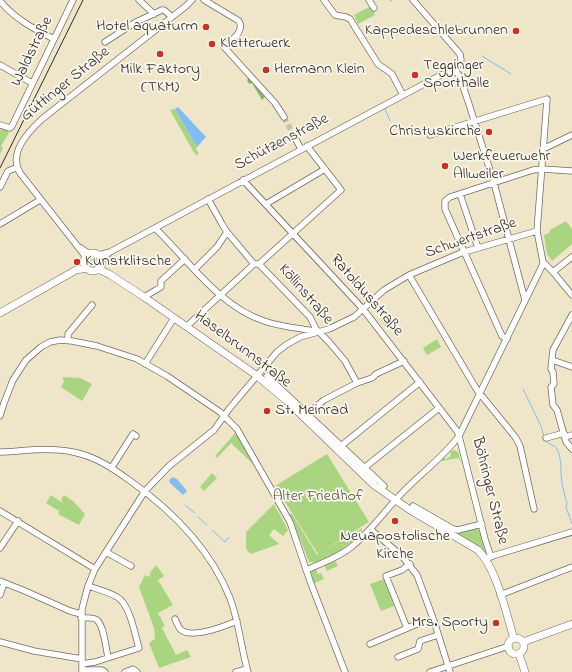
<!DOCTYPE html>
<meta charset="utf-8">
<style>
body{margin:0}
canvas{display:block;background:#efe6c9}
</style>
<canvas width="572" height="672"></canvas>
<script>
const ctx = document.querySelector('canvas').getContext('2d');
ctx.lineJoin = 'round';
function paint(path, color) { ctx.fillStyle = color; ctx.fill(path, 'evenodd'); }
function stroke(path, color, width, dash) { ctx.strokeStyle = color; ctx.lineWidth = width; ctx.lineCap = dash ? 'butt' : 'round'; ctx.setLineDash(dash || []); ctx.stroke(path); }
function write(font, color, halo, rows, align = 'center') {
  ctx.font = font + ' "Indie Flower",sans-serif'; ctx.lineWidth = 3.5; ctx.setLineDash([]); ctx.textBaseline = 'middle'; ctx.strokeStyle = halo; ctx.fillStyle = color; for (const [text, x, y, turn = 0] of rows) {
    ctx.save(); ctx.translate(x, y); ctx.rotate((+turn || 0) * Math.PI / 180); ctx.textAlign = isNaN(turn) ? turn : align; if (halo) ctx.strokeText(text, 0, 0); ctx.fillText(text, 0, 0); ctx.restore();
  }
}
paint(new Path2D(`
 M 371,6 L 375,15 L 358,24 L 354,15 Z
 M 175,109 L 197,147 L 196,149 L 199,154 L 196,155 L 193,151 L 170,110 Z
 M 2,129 L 8,130 L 9,133 L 1,146 L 3,148 L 0,154 L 0,131 Z
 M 566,221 L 572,229 L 572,244 L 552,261 L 547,254 L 544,235 L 549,233 L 550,230 Z
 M88 262a5 5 0 1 1 10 0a5 5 0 1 1-10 0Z
 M 388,315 L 393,321 L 386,327 L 381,320 Z
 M 437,339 L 441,347 L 427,355 L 423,348 Z
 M 62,377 L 80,378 L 92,384 L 82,401 L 61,387 L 64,381 Z
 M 237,431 L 254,465 L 231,443 L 217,458 L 215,456 Z
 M 454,450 L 458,452 L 461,463 L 458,458 L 442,461 L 442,459 L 444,458 L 446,459 L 451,456 L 450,452 Z
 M 327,454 L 369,522 L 321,552 L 362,528 L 362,532 C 351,543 326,565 309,562 L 290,514 L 292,514 L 317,555 L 318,554 L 275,486 Z
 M 212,473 L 217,478 L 204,491 L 200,487 Z
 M 51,495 L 64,504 L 61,500 L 64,495 L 73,501 L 85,514 L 79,525 L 58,514 L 62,506 L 59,511 L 46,503 Z
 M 274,504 L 288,530 L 283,536 L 274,529 L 269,535 L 279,544 L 251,554 L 246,549 L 246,532 Z
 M 477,526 L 479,532 L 480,532 L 486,555 L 473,543 L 453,533 Z
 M 335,560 L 338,566 L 327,571 L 324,565 Z
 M 156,565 L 164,576 L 158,580 L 173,605 L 158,613 L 165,626 L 162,628 L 176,655 L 187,650 L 191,657 L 159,668 L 149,643 L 155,639 L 154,628 L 139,587 L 145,575 L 149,577 L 151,571 Z
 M 316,568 L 318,574 L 321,573 L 324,579 L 313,584 L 311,572 Z
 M 384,579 L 394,606 L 381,611 L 370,584 Z`), '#a9d581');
paint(new Path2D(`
 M 249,78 L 265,97 L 262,100 L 252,83 L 249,84 L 247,80 Z`), '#86b66f');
paint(new Path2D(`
 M 178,107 L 206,137 L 197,147 L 175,109 Z
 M 173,477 L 177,479 L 187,491 L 183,495 L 170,483 L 169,480 Z`), '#82bcf3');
stroke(new Path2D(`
 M 390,1 L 392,0
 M 482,56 L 511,74
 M 385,109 L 390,121
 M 523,389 L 541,426 L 544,437
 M 545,440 C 549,445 555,445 557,449 C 561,457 561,466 561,475 C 562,484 564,494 567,503 L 566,507 L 572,524
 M 185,505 L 195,513
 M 198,517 L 207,525
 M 212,530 L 225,542 L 229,537`), '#82bcf3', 1);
stroke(new Path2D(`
 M 284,117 L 295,138`), '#c8c1a9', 5.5, [5.5, 3]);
const minor = new Path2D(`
 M 139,0 L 154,14
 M 204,0 L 239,21 C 245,32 231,40 224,47 L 275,103 L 284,117
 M 324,0 L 335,15 L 346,17 L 350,19 L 378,64 L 392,74 L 403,95
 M 369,0 L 374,8
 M 413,0 L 460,54 L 461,60 L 455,71
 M 0,1 C 15,19 34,29 54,39
 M 105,42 L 136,22 L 162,10 L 164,10 L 172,17
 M 0,65 L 32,83
 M 455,71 L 459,75 L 468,101 L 494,183 L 525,300
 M 0,125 L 10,128 L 12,126 L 73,0
 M 295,138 L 301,149
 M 543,149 L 572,135
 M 243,180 L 363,309 L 457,431 L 459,436 L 485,539 L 491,557
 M 0,187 L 8,171 L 16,168
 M 460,194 L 478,248
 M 266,204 L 325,169
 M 0,224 L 40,200
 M 155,228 C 188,260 219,306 264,321 C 281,327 298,328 316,331
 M 227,232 L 254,264 L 259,264 L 310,317 L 316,329 L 329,342 L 345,361 L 357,383
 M 81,248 L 89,254
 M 99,255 L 110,252
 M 86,257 L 20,173 C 8,153 28,132 42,119 L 186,6 L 192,0
 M 102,259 L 110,252 L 439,76 L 450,71 L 455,71
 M 543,262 L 553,272 L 572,295
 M 259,264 L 341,190 L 307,146
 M 195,269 L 217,247 L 227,232 L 222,224 L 208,199
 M 553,272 L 572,257
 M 409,275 L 477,390 L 516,438 L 520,446 L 534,509
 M 144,297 L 161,287 L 161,281 L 185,259
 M 572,315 L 553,350 L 551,369 L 553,372 L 554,384 L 551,387 L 553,405 L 557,410 L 566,442 L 572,449
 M 187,326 L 254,264
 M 507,339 L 502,336 L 445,209 L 445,201 L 450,197 L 533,170 L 542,169 L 572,171
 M 68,340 L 68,334 L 92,305
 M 552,360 L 572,367
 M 145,364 L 174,318
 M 267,376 L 384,486
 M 307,414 L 324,400 L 357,383 L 372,378 L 376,374 L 404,361
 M 0,416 L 4,403 L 13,380 L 26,360 L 41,347 L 50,342 L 60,340 L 72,341 L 97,346 L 137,359 L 167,376 L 220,412 L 237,429 L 290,522 L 310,581 L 345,672
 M 565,437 L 572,435
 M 546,438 L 564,433
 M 341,446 L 420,382
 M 0,452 C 24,451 49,447 73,452 C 94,456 111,467 129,480 C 173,511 210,548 230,598 C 239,622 241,648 248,672
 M 112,467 L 133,434 L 136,436
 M 364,468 L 439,408
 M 413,506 L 453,529 L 458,530 L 482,524
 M 0,511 L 95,569
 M 370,529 L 402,556 L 417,575 L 434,621 L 450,672
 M 0,548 L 18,521
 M 106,552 L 131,566
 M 489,557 L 572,532
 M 306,570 C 320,564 337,558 350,548 C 372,531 387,507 407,488 C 424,471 444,456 459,436 L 542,266 L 543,262 L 537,231 L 547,99 L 430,135
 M 0,581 L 25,591 L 70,611 L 81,614
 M 0,595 L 4,583
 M 500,595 L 572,567
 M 81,618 C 86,618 94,617 97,620 C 104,626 106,649 108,657
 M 175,619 C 177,623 178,627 181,630 C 193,639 225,626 237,621
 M 407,628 L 386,576 L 402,570 L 410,564
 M 0,642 L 34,651 L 82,659
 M 370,644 L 417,624 L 434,621
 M 398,657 L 418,649 L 420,641 L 438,635
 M 82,664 L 95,662 L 139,648 C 135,635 130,604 117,597 C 109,592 97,589 88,586
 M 82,670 L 102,670 L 105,672
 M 82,672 L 82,609 L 88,586 L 95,569 L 145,491 L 169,466 L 214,430 L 229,409 L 277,352 L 286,345 L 300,337 L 329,329 L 354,317 L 384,290 L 409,275 L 461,253 L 537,231
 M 125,672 L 133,669 L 137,672
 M 236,672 L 247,669
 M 430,672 L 509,646`);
const major = new Path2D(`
 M84 262a9 9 0 1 1 18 0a9 9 0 1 1-18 0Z
 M 98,269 L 109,274 L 144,297 L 256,375 L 287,401 L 374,485 L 410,510 L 478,550 C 497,569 506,613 514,639
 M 0,313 L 76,270 L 87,268
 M508 646a8 8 0 1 1 16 0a8 8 0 1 1-16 0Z
 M 523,642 L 572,624
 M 519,654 L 525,672`);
stroke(minor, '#706c62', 7);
stroke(major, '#706c62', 8);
stroke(minor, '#fff', 5.5);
stroke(major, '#fff', 7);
stroke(new Path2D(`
 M 0,168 L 83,0`), '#2b2b2b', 1);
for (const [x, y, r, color] of [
 [206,27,4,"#c8321e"],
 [516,31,4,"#c8321e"],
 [212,44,4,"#c8321e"],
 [160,54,4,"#c8321e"],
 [266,70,4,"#c8321e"],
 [415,75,4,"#c8321e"],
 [489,132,4,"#c8321e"],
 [445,166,4,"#c8321e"],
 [77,262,4,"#c8321e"],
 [267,411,4,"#c8321e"],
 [395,521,4,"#c8321e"],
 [496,623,4,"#c8321e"]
]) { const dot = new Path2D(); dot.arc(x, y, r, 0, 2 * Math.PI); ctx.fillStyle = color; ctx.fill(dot); stroke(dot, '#fbf7ec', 1.5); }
write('16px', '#2b2b2b', '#fbf7ec', [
 ["Hotel aquaturm",198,27,"right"],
 ["Kappedeschlebrunnen",508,31,"right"],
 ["Kletterwerk",220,44],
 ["Tegginger",423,66],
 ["Sporthalle",423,84],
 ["Milk Faktory",160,70,"center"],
 ["(TKM)",160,88,"center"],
 ["Hermann Klein",274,70],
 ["Christuskirche",481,132,"right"],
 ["Werkfeuerwehr",453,157],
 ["Allweiler",453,175],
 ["Kunstklitsche",85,262],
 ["St. Meinrad",275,411],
 ["Neuapostolische",395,537,"center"],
 ["Kirche",395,555,"center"],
 ["Mrs. Sporty",488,623,"right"]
], 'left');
write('16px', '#2b2b2b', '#fbf7ec', [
 ["Waldstraße",33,52,-64],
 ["Güttinger Straße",66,85,-39],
 ["Schützenstraße",282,143,-28],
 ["Schwertstraße",471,239,-19],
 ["Köllinstraße",305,295,49],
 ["Ratoldusstraße",366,296,49],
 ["Haselbrunnstraße",242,350,37],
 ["Böhringer Straße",489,491,76]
]);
write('16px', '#4a5640', '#fbf7ec', [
 ["Alter Friedhof",318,497]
]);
</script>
